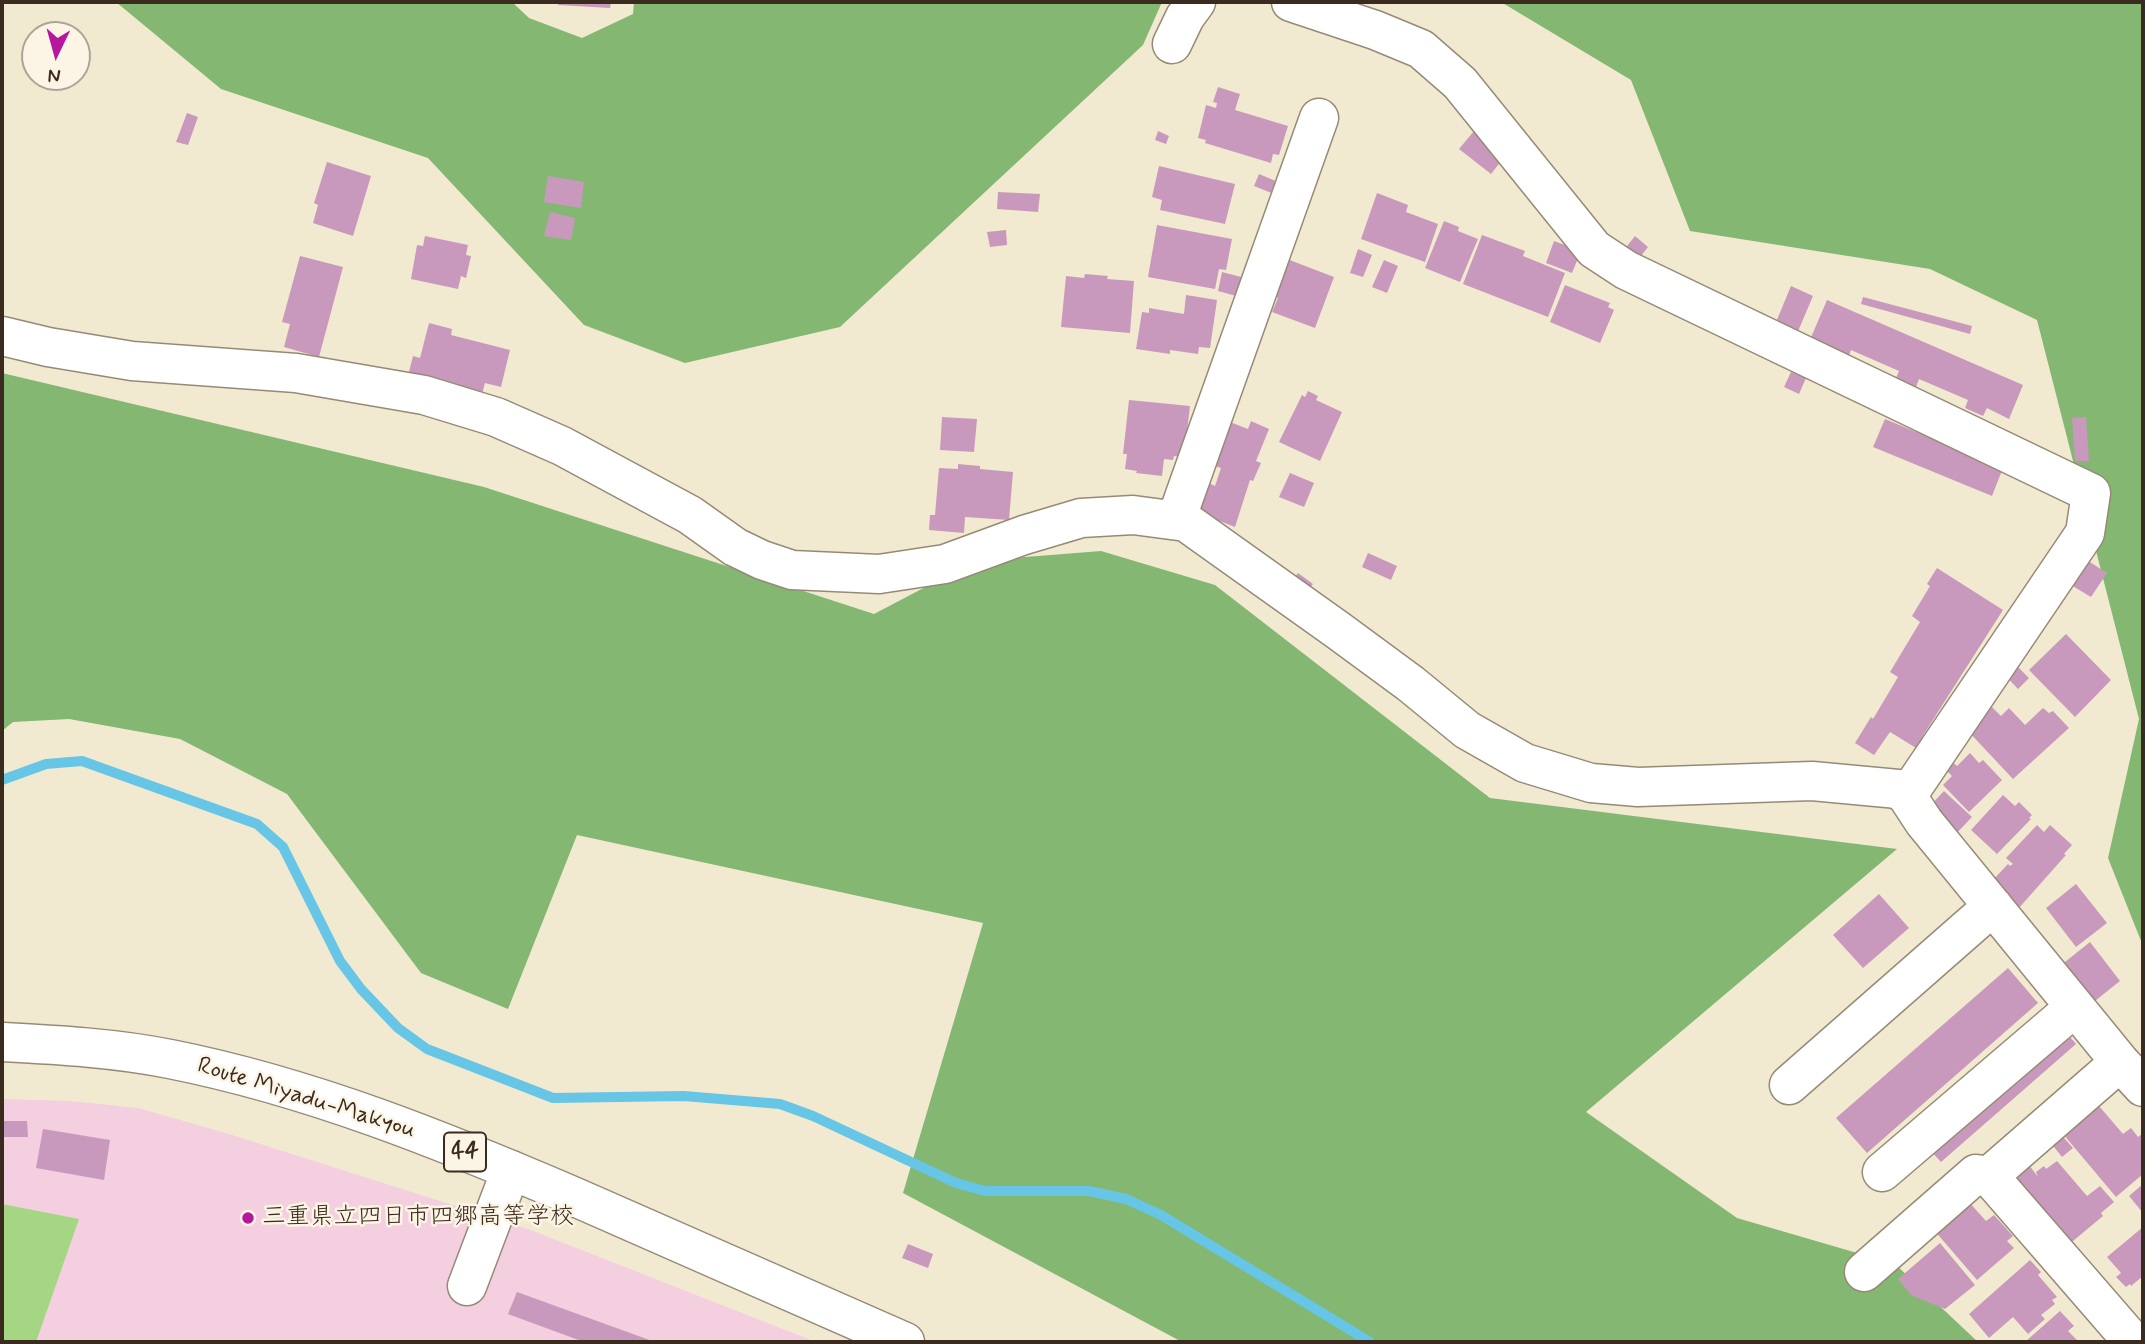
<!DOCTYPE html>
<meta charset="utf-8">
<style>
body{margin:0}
#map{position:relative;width:2145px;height:1344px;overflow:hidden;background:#f2ead0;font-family:Mynerve,sans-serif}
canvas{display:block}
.frame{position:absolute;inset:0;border:4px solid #3b2a1e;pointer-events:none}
.north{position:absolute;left:21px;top:21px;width:70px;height:70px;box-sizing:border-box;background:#fcf5e5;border:2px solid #afa495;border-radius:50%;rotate:185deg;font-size:19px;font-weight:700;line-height:28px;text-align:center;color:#3b2a1e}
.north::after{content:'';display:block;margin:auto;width:24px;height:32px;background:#b5179e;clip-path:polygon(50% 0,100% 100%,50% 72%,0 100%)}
</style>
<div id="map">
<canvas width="2145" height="1344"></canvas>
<div class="frame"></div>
<div class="north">N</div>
</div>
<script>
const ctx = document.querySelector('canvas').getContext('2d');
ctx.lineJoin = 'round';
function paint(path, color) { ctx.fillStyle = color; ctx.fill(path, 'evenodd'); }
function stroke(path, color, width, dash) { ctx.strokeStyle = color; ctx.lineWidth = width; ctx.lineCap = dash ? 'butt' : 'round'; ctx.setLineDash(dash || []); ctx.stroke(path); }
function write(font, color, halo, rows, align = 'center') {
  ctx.font = font + ' Mynerve,"Klee One",sans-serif'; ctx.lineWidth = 5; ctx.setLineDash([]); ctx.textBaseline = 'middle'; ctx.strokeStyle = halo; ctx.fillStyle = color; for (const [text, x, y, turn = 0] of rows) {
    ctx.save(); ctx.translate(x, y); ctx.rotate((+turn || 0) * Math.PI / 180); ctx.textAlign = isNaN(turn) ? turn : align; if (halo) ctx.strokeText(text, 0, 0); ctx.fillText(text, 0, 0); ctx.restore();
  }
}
paint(new Path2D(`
 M 2,1099 L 70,1101 L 138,1108 L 229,1134 L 528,1229 L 816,1342 L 2,1342 Z`), '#f3cfdf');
paint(new Path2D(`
 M 2,1204 L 79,1219 L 36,1342 L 2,1342 Z`), '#a5d684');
paint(new Path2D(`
 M 116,2 L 512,2 L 529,18 L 582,38 L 633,14 L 634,2 L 1162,2 L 1143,45 L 840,327 L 685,363 L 584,325 L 428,158 L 221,89 Z
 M 1501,2 L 2143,2 L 2143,946 L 2108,858 L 2139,719 L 2037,320 L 1930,269 L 1690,231 L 1631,80 Z
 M 2,373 L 484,487 L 874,614 L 975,561 L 1101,551 L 1215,585 L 1490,798 L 1897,849 L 1586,1112 L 1737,1218 L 1895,1264 L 1978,1342 L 1182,1342 L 903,1193 L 983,923 L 577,835 L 508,1009 L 421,973 L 287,794 L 180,739 L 69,719 L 13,722 L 2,731 Z`), '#84b772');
stroke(new Path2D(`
 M 2,780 L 46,764 L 82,761 L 257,824 L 283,847 L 340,961 L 361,989 L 398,1028 L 427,1049 L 553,1098 L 684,1096 L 780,1104 L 813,1116 L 956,1183 L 985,1191 L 1089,1191 L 1126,1199 L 1161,1215 L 1370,1342`), '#67c5e6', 10);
paint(new Path2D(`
 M 558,2 L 611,2 L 610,8 L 558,5 Z
 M 1218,87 L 1240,94 L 1235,110 L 1288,126 L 1279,155 L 1273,154 L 1271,163 L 1205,143 L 1206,140 L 1198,138 L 1206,105 L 1216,108 L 1217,103 L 1213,102 Z
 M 187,113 L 198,117 L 188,145 L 176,142 Z
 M 1158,131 L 1169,136 L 1166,144 L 1155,140 Z
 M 1474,131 L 1506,155 L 1491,174 L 1459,149 Z
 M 327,162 L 371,176 L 353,236 L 313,223 L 318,205 L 314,203 Z
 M 1159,166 L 1235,184 L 1225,224 L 1160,210 L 1162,200 L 1152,197 Z
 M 1259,174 L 1283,184 L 1279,196 L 1254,186 Z
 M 548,176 L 584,182 L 581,208 L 544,202 Z
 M 998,192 L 1040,194 L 1038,212 L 997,209 Z
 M 1377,193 L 1408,205 L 1406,212 L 1438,224 L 1425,262 L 1361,239 Z
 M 550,212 L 575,218 L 571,240 L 544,236 Z
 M 1444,221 L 1459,227 L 1458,231 L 1478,239 L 1460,282 L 1425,268 Z
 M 1157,225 L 1232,239 L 1226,270 L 1219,269 L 1215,289 L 1148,277 Z
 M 1006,230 L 1007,245 L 990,247 L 987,232 Z
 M 1482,235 L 1525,251 L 1523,256 L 1565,273 L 1548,317 L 1463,284 Z
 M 425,236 L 468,245 L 466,255 L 471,256 L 466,278 L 461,276 L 458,289 L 411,279 L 417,245 L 423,246 Z
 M 1635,236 L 1648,247 L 1633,266 L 1620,255 Z
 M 1554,241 L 1581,251 L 1572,273 L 1546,263 Z
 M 1358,249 L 1372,255 L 1363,277 L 1350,273 Z
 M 300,256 L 343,267 L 319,357 L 284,347 L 290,324 L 282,322 Z
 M 1287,259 L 1334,277 L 1315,328 L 1272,312 L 1278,298 L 1272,296 Z
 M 1384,260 L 1398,266 L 1387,293 L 1372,287 Z
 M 1222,272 L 1245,278 L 1240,297 L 1218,291 Z
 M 1085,274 L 1108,276 L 1107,279 L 1134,281 L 1130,333 L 1061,327 L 1066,276 L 1084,278 Z
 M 1565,285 L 1610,303 L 1608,307 L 1614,310 L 1600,343 L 1550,322 Z
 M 1791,286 L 1813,296 L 1796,336 L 1774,327 Z
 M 1186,295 L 1217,300 L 1210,348 L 1199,347 L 1198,354 L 1170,350 L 1170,354 L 1136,349 L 1142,312 L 1149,313 L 1149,308 L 1184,314 Z
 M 1863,297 L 1972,326 L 1970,334 L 1861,304 Z
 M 1827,300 L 2023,385 L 2009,419 L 1987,408 L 1983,416 L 1965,408 L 1968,400 L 1919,379 L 1916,387 L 1896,378 L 1899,371 L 1851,350 L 1848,359 L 1809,342 Z
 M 429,323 L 452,329 L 451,335 L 510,350 L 501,387 L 485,383 L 482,394 L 409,372 L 413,356 L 420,358 Z
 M 1791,372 L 1806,378 L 1799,394 L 1784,387 Z
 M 1308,391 L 1318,396 L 1316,400 L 1342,412 L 1320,461 L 1279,442 L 1302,395 L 1305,397 Z
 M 1129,400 L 1190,406 L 1184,457 L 1174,456 L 1173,460 L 1164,459 L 1162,476 L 1136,473 L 1137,471 L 1125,469 L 1127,454 L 1123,454 Z
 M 942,417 L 977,419 L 974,452 L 940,450 Z
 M 2086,417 L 2089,461 L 2075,461 L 2072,418 Z
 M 1885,419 L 2003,468 L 1992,496 L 1873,447 Z
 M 1251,421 L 1269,429 L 1256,461 L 1261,463 L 1253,481 L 1250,480 L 1235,527 L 1202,514 L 1198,510 L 1209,483 L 1215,486 L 1221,468 L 1212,465 L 1230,422 L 1248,429 Z
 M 958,464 L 980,466 L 980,469 L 1013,472 L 1009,520 L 965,517 L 964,533 L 929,530 L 930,515 L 935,515 L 939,468 L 958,469 Z
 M 1290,473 L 1314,483 L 1304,507 L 1279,497 Z
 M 1368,553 L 1397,566 L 1391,580 L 1362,567 Z
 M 2082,557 L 2107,573 L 2091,597 L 2066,582 Z
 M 1937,568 L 2003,610 L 1922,737 L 1928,741 L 1921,751 L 1890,732 L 1874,755 L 1855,743 L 1871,717 L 1873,719 L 1898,677 L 1890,672 L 1920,622 L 1912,616 L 1930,586 L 1927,584 Z
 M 1298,573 L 1313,584 L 1304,595 L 1290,584 Z
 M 2066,634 L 2111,680 L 2075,717 L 2029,670 Z
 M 2013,662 L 2029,678 L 2018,689 L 2002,672 Z
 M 1992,707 L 2001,716 L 2009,708 L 2025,725 L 2043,708 L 2049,713 L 2053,711 L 2069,728 L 2013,779 L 1967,730 Z
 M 1970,753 L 1979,763 L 1983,760 L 2002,780 L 1969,812 L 1943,785 L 1952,776 L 1946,770 L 1954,763 L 1957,766 Z
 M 1944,791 L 1972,817 L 1954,836 L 1929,807 Z
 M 2003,795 L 2015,806 L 2019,802 L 2032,815 L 2029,818 L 2031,819 L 1997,854 L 1971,830 Z
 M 2037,825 L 2044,832 L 2050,825 L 2072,845 L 2064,854 L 2066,855 L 2018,909 L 1990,883 L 2008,864 L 2010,866 L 2013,864 L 2006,858 Z
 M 2076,884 L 2107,923 L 2076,947 L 2046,908 Z
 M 1879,894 L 1909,928 L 1863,968 L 1833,935 Z
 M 2090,942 L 2120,981 L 2090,1005 L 2060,966 Z
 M 2008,968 L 2038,1003 L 1867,1153 L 1836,1118 Z
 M 2065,1031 L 2076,1044 L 1941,1162 L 1930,1150 Z
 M 2093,1099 L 2123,1134 L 2131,1128 L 2138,1137 L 2143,1133 L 2143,1174 L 2116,1197 L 2058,1128 Z
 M 2,1121 L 27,1121 L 28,1137 L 2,1137 Z
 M 43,1129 L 110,1140 L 104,1180 L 36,1168 Z
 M 2056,1129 L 2073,1148 L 2062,1157 L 2046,1137 Z
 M 2026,1161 L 2038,1177 L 2036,1172 L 2044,1166 L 2046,1169 L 2057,1161 L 2087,1196 L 2100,1186 L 2114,1202 L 2101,1213 L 2103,1216 L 2067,1246 L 2011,1173 Z
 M 2143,1184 L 2143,1213 L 2129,1196 Z
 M 1968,1201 L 1986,1221 L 1994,1215 L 2013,1236 L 2007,1241 L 2014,1248 L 1977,1280 L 1934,1230 Z
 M 2143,1227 L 2143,1276 L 2131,1286 L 2130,1284 L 2126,1287 L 2116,1277 L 2121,1273 L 2107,1257 Z
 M 1940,1243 L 1975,1285 L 1945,1309 L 1911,1295 L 1898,1279 Z
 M 908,1244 L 933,1254 L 928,1268 L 902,1258 Z
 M 2030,1260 L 2041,1272 L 2038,1275 L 2057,1297 L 2052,1300 L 2055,1304 L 2041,1315 L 2045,1319 L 2028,1334 L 2013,1317 L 1989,1338 L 1969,1314 Z
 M 517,1292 L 655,1342 L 584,1342 L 508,1314 Z
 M 2060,1311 L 2074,1326 L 2068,1331 L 2079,1342 L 2025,1342 Z`), '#c899bc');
const minor = new Path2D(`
 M 1291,2 L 1375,30 L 1421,49 L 1460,83 L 1594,249 L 1626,270 L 2091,493 L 2085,533 L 1907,796
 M 1172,44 L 1185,17 L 1196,2
 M 2,336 L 48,347 L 132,361 L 296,373 L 424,395 L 496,417 L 562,446 L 690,515 L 735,547 L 762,560 L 792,570 L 879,574 L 945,564 L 1024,535 L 1081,518 L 1133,515 L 1186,522 L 1339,631 L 1411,684 L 1467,730 L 1525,763 L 1591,783 L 1638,787 L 1812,781 L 1898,789 L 1907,796 L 1924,822 L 2120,1062 L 2143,1087
 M 1176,520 L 1319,118
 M 1789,1085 L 1993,906
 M 1882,1172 L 2075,1007
 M 1989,1176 L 2120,1062
 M 1864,1272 L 1976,1174 L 1989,1176 L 2133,1342
 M 467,1286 L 511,1170`);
const major = new Path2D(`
 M 2,1042 C 58,1045 115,1048 170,1059 C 311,1087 444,1141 575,1197 C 685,1245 795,1294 905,1342`);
stroke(minor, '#968a77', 41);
stroke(major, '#968a77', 41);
stroke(minor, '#fff', 38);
stroke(major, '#fff', 38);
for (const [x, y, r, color] of [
 [248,1218,7,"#b5179e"]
]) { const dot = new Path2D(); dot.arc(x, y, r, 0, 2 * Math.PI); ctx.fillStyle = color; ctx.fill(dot); stroke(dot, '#fcf5e5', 2.5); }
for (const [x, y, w] of [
 [465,1152,42]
]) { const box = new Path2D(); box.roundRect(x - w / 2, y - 19.5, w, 39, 5); ctx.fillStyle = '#fcf5e5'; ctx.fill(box); stroke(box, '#3b2a1e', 2); }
write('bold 23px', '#3b2a1e', null, [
 ["44",465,1152]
]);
write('24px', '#3b2a1e', '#fcf5e5', [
 ["Route Miyadu-Makyou",306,1099,17]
]);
write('24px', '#3b2a1e', '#fcf5e5', [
 ["三重県立四日市四郷高等学校",262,1218]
], 'left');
</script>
